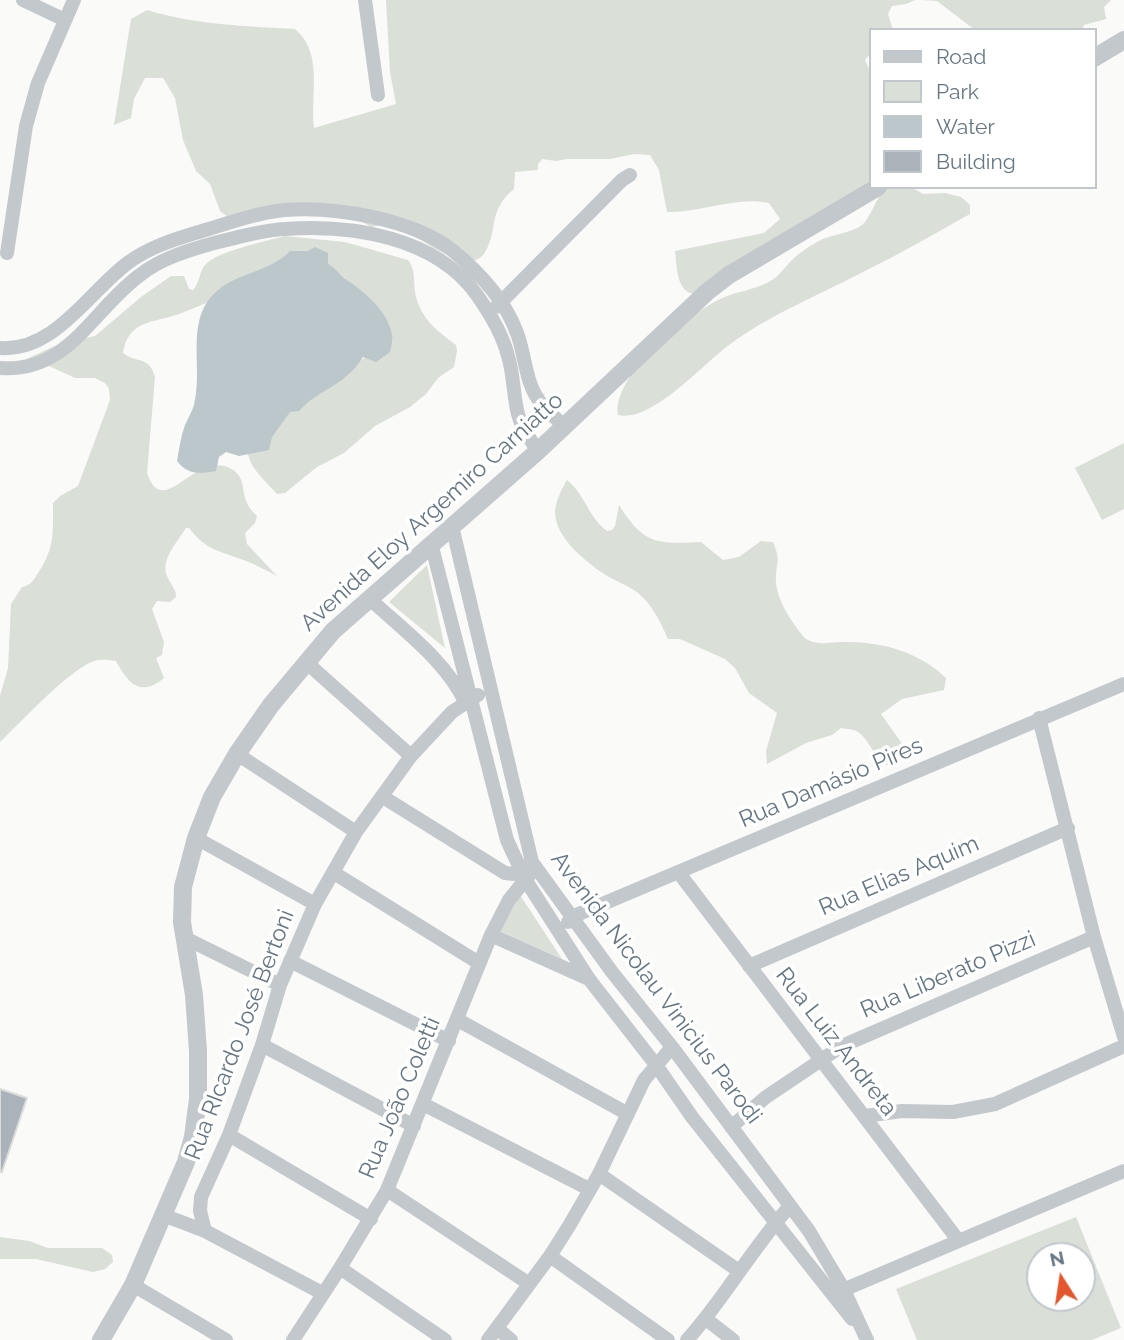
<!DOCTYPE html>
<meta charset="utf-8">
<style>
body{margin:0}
#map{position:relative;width:1124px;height:1340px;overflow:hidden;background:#fafaf8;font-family:Raleway,sans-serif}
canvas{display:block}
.legend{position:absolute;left:869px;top:28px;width:228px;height:161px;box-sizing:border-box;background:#fff;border:2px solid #c1c8cd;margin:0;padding:9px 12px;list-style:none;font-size:21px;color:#657683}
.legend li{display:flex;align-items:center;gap:14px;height:35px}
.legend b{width:35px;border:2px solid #c1c8cd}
.north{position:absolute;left:1026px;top:1242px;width:70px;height:70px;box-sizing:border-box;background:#fff;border:2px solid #c1c8cd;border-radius:50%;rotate:348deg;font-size:19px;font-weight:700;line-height:28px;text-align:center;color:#657683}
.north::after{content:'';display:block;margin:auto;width:24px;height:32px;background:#e4572e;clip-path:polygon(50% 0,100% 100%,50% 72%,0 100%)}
</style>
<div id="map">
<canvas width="1124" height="1340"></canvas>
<ul class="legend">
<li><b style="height:9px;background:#c3c8cc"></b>Road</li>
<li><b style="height:19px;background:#dadfd7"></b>Park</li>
<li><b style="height:19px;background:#bbc7cb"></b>Water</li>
<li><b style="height:19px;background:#aab3b9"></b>Building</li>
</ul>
<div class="north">N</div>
</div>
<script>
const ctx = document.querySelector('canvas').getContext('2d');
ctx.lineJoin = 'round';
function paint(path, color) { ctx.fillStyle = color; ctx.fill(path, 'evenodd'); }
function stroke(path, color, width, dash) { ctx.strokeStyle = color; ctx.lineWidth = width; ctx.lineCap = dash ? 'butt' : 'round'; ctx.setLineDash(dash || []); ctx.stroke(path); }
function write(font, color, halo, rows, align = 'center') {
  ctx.font = font + ' Raleway,sans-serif'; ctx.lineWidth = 7; ctx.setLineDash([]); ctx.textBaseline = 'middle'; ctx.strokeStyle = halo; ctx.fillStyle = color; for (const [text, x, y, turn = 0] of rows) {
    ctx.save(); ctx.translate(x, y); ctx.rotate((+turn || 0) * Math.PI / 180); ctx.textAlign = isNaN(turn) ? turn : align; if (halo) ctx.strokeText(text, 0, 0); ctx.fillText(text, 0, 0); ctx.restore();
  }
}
paint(new Path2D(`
 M 386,0 L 915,0 L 906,4 L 892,6 L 888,14 L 893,30 L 870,30 L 870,54 L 865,60 L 870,71 L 870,187 L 911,187 L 923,194 L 945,193 L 961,197 L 970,205 L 970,214 C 934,234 898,255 861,273 C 817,296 769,315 729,345 C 704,363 652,423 618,415 C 612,375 685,318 716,301 C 734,291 755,291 772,280 C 779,276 785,267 791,261 C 798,254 808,247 817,242 C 830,234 850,234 862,225 C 869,219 874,205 879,197 L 875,195 L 693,294 C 676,290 677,266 675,251 L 764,233 L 780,219 L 769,203 C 735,196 702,213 667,212 L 659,170 L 650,155 L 634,154 L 610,159 L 567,159 L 556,161 L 542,159 L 538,164 L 538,170 L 515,172 L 514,189 C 487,211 499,229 485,252 C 470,280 411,233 395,222 L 371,227 L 345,212 L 233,221 L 220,211 L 210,184 L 196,171 L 183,140 L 175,98 L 163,78 L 145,78 L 134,99 L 131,118 L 114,125 L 131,19 L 147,10 C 196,25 245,26 295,29 C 324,53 310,95 314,128 L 396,104 L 390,72 Z
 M 921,0 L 1111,0 L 1104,7 L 1106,19 L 1084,25 L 1082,30 L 975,30 L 937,1 Z
 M 285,236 L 345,242 L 408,260 C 416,271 413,279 415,292 C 419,317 437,331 456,345 L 457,351 L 454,367 L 438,378 L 426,394 L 410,407 L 375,426 L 344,453 L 317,467 L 285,493 L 277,494 C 265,480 244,464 248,444 L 345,370 L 369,355 L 211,301 C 201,305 190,310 179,314 C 153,323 128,320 123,353 C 137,364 149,355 155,377 L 147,473 C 163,523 197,446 233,470 C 246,479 241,491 247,503 C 249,508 254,513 257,516 L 255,523 L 245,533 L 247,544 L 277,576 C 267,571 257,565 246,561 C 221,551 206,551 189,528 L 186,528 C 178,541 160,560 167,576 C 170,584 176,588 176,597 L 170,602 L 157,601 L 152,609 L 164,642 L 162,655 L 156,658 L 164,678 C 140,698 128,683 116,661 C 108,660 101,659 94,661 C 70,669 21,722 0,742 L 0,696 L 8,668 L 11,604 L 22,587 C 31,585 33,581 38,573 C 55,548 53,532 53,503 L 60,496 L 78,486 L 110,400 L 109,389 L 105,383 L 95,378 L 75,378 L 49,366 L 22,365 L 20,362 L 59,344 L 95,336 L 141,297 L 171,276 L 184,276 L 189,289 L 193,290 C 200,282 199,272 205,265 C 217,251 267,241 285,236 Z
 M 1124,443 L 1124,509 L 1102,520 L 1075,468 Z
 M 567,480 C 585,494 588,517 607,531 L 612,530 L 615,526 L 619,505 C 644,545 657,544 701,542 L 723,560 L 739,557 L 761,541 L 773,542 C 782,563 775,563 776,583 C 777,593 782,605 787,613 C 791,620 800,634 806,639 C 817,646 831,642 843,642 C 880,641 920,652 946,678 L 944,690 L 902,699 L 881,714 L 908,752 C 883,788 874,742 858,732 C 854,729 846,729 841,728 L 832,735 L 806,743 L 767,764 L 766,751 L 777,713 L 749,693 L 735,668 L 725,659 L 680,639 L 668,639 C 661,623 652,604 638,593 C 628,585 615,581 604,574 C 584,560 555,538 555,511 C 556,500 562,489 567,480 Z
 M 427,565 L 445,648 L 389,602 Z
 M 520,895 L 562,959 L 500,931 Z
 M 1076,1217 L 1121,1328 L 1092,1340 L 917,1340 L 896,1289 ZM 1040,1256 L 1082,1256 L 1082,1298 L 1040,1298 Z
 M 0,1237 L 29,1241 L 48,1248 L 102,1248 L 112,1255 L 113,1262 L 105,1269 L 93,1272 L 36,1259 L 0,1259 Z`), '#dadfd7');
paint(new Path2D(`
 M 315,247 L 328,253 L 328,264 C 336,268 339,275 345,279 C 364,291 388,311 392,335 C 393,340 391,347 390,352 L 376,362 L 363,357 C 344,387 320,388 299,411 L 290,412 L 272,437 L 269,450 L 239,456 L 226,452 L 219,457 L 216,471 C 199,474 188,475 177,461 C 179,449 181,436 185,425 C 188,418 192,412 194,405 C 204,368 184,320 216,292 C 238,272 270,272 290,251 L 308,251 Z`), '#bbc7cb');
const building = new Path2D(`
 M 0,1089 L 27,1098 L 2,1172 L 0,1172 Z`);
paint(building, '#aab3b9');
stroke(building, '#dcdcda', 2);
stroke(new Path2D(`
 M 23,0 L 65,20
 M 365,0 L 378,95
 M 7,253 L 26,126 L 38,83 L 74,0
 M 496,307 L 622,180 L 630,175
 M 0,348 C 55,352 89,291 129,262 C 151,246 176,239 202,231 C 229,223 256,213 284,210 C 335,206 412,219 452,250 C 479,272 505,300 517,333 C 525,354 525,380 538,399 C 544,409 555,417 564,426
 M 0,368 C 69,373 92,310 140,275 C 161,258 192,249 218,242 C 240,237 262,230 285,229 C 351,224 436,237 477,295 C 489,312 503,336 508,356 C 514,375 513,395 518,414 C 521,427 530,439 538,451
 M 452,526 L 532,862 L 612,972 L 672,1047 L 809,1231 L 843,1288 L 867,1340
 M 431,543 L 507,840 L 525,879 L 589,979 L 656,1065 L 692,1117 L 852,1319
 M 370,599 C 403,630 446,661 465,702
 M 306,662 L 411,756
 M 1039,718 L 1094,937 L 1124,1037
 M 237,754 L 356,832
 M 383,797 L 505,873 L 514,874 L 525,866
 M 196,838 L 315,904
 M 334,873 L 479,963
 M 679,873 L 958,1240
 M 568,922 L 574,916 L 1124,684
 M 491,935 L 589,979
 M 185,938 L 280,985
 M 290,961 L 449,1041
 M 749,966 L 1068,828
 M 458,1020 L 628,1114
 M 262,1045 L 414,1126
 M 423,1104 L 589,1189
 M 865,1116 L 902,1111 L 953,1112 L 995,1104 L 1124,1046
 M 731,1127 L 766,1097 L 842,1046 L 1094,937
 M 229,1135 L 371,1219
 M 599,1174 L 739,1271
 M 387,1190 L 528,1283
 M 163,1215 L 205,1231 L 322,1293
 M 205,1231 L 200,1211 L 201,1197 L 229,1135 L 262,1045 L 280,985 L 315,904 L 356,832 L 411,756 L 452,712 L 478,695
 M 550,1256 L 668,1340
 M 340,1268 L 445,1340
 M 133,1285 L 226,1340
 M 836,1293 L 1124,1171
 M 706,1319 L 733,1340
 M 498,1329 L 511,1340
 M 293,1340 L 340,1268 L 387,1190 L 491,935 L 509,900 L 530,874
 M 488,1340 L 550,1256 L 569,1226 L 599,1174 L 644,1080 L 672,1047
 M 687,1340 C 725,1298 752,1248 790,1206`), '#c3c8cc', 14);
stroke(new Path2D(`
 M 1094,58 L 1124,40
 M 101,1340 L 133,1285 L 186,1162 L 193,1137 L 198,1099 L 198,1051 L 194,995 L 182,922 L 183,887 L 196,838 L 212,797 L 237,754 L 271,705 L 333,631 L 538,451 L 707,292 L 729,275 L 878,187`), '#c3c8cc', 18);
write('23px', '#657683', '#fff', [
 ["Avenida Eloy Argemiro Carniatto",432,512,-42],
 ["Rua Damásio Pires",831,783,-23],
 ["Rua Elias Aquim",899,876,-23],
 ["Rua Liberato Pizzi",948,975,-23],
 ["Avenida Nicolau Vinicius Parodi",656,988,53],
 ["Rua RIcardo José Bertoni",240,1035,-69],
 ["Rua Luiz Andreta",836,1042,52],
 ["Rua João Coletti",400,1098,-67]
]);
</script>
